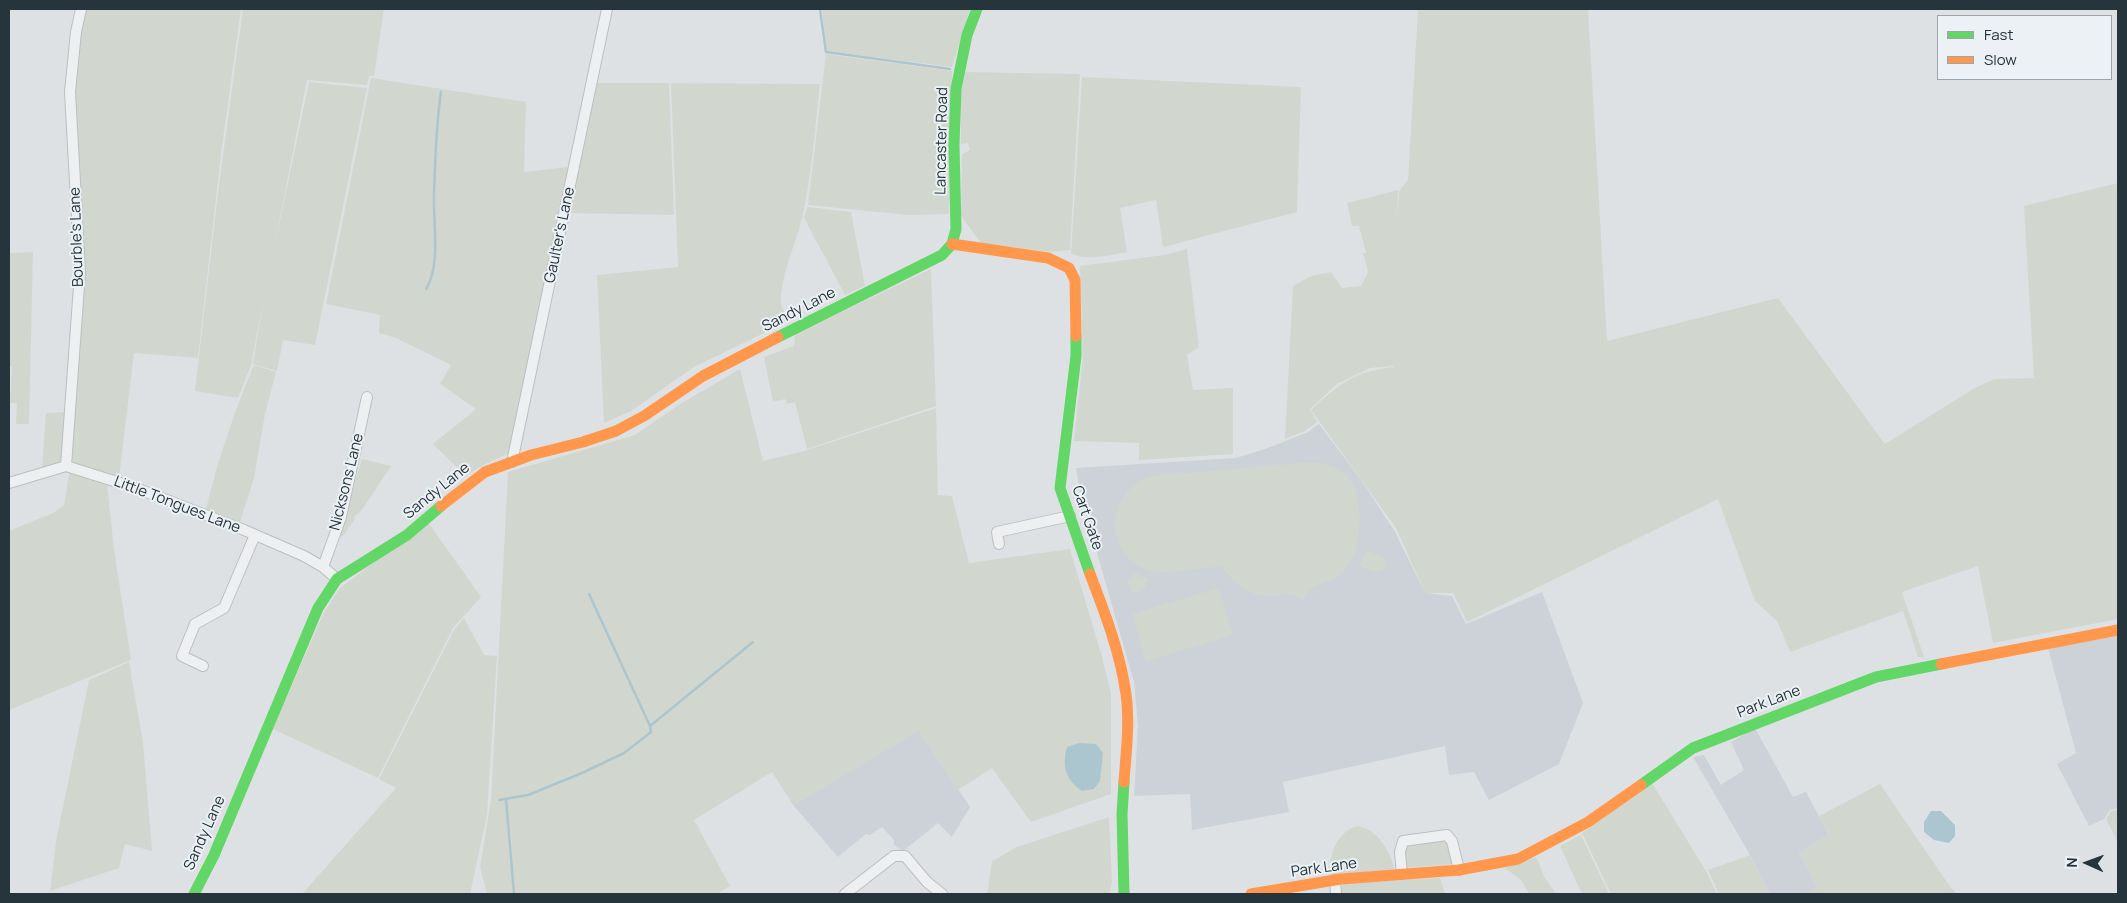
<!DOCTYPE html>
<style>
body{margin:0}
#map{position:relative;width:2127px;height:903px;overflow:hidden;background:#dee1e4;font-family:Manrope,sans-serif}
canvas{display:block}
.frame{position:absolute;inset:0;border:10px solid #26343b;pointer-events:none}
.legend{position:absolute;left:1937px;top:15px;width:175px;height:65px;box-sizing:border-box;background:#ebf1f4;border:1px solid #9ca5aa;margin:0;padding:6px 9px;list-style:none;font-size:15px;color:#26343b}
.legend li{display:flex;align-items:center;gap:10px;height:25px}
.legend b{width:25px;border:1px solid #9ca5aa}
.north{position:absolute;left:2062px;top:838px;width:50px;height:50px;-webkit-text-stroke:4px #ebf1f4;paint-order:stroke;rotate:272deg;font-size:14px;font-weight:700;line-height:20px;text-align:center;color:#26343b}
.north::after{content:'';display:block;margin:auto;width:18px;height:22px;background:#26343b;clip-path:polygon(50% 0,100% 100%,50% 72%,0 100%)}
</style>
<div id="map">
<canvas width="2127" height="903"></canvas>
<div class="frame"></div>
<ul class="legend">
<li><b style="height:6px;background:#63d668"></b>Fast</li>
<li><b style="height:6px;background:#ff974d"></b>Slow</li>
</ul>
<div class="north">N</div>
</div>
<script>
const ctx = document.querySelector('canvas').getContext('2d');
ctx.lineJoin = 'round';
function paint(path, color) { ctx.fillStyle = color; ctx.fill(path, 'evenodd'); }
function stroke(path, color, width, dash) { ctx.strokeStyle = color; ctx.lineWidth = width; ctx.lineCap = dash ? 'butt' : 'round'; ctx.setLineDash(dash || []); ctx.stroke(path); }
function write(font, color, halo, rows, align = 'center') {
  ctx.font = font + ' Manrope,sans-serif'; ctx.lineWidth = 4; ctx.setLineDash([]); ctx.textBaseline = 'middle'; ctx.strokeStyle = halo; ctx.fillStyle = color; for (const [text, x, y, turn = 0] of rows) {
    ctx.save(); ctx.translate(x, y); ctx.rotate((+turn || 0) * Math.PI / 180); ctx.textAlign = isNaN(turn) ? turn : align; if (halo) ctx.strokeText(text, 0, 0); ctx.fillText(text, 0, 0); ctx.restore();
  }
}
paint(new Path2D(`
 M 1319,424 L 1364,484 L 1395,532 L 1425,593 L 1452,596 L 1466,624 L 1542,592 L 1583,703 L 1559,764 L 1489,800 L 1474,772 L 1449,775 L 1445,746 L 1283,782 L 1289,812 L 1192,830 L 1190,794 L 1134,796 L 1138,726 L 1134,682 L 1081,497 L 1076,468 L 1236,458 L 1268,448 L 1308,432 Z
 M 2118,636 L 2118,808 L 2110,810 L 2104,819 L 2089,826 L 2057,764 L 2076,753 L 2048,648 Z
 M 1755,728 L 1793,797 L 1806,792 L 1829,835 L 1799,853 L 1818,888 L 1805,894 L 1770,894 L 1750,855 L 1693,757 L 1704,755 L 1721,785 L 1744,770 L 1731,742 Z
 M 919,730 L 970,807 L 952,837 L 938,823 L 903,851 L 894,845 L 894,840 L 882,827 L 870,835 L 866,834 L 838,857 L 793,805 Z`), '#ccd2d7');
paint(new Path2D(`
 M 85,9 L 241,9 L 221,154 L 198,358 L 134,353 L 119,478 L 74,463 L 71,457 C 74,421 78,384 79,347 C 81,235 59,119 85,9 Z
 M 243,9 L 384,9 L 374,76 L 369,76 L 367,85 L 307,80 L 274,249 L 309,82 L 367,88 L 315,345 L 283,340 L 277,371 L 253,364 L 263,303 L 251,365 L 238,398 L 195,391 L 218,192 Z
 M 822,9 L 970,9 L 952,67 L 827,51 Z
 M 1418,9 L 1588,9 L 1607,341 L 1778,298 L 1885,444 L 1973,389 L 1994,379 L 2034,378 L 2024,206 L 2118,183 L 2118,619 L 1993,643 L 1978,566 L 1902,592 L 1924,657 L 1918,657 L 1903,611 L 1790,652 L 1777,621 L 1755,601 L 1718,499 L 1467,622 L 1453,593 L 1425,593 L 1396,528 L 1311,410 C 1339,384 1355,371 1394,367 L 1394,366 L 1370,368 L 1337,384 L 1310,409 L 1317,422 L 1305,431 L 1285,439 L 1293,286 L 1311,276 L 1331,272 L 1342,288 L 1361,286 L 1368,272 L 1363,253 L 1366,253 L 1359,226 L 1352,226 L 1347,203 L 1398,190 L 1397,221 L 1399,191 L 1408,180 Z
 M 826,54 L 952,71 L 949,214 L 909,215 L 808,205 Z
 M 964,72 L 1080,74 L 1070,250 L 1050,252 L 981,243 L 961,216 L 962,154 L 970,150 L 968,143 L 961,144 L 961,98 Z
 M 1082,77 L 1301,87 L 1297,212 L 1163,247 L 1156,200 L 1120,208 L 1127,252 C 1109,255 1088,262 1071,253 Z
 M 371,78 L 526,102 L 524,172 L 568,167 L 510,453 L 483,465 L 466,476 L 433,444 L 476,409 L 440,384 L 451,365 L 396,338 L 379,333 L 380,315 L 326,304 Z
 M 596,83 L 669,83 L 674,215 L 566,213 Z
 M 671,83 L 820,84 C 815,129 812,174 802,218 C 796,244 783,269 781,296 C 780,306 784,313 789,321 L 694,367 L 631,411 L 604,423 L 597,275 L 678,267 Z
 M 807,207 L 851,212 L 865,286 L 845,295 L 804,218 Z
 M 1187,249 L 1199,347 L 1187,355 L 1193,390 L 1233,388 L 1233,454 L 1139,460 L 1139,443 L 1074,441 L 1083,356 L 1080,266 L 1164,255 Z
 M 33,252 L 29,424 L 16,424 L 17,403 L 10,403 L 12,367 L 9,366 L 9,253 Z
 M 931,269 L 936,406 L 807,449 L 795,402 L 787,404 L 785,399 L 773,402 L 764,357 L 794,346 L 795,334 Z
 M 254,365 L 276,372 L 265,414 L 254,478 L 240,522 L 206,509 C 218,459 234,412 254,365 Z
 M 740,369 L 763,461 L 804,451 L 936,408 L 938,495 L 952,496 L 969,563 L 1070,549 L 1102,657 L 1111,694 L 1111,794 L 1031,822 L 992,768 L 958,790 L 919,731 L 793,805 L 772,772 L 694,820 L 730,886 L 717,894 L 487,894 L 480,867 L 491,800 L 508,472 L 635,435 L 680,404 Z
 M 67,412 L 63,457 L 60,464 L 42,469 L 46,413 Z
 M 362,459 L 391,466 L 362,510 L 354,517 L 355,519 L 343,536 L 338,537 Z
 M 1314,462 C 1324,464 1335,466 1343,472 C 1364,488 1363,537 1352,559 C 1349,564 1344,570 1340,574 C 1332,582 1317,583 1309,590 C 1307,592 1305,597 1303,600 C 1287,591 1287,596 1270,596 C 1249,596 1232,583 1222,566 C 1206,568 1167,574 1153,571 C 1102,560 1103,491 1152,476 Z
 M 70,469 L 107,484 L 114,549 L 131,660 L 9,710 L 9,531 L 53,513 L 64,505 Z
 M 428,522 L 481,597 L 453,628 L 378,778 L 273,729 L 323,614 L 340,588 Z
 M 1366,550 L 1385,558 L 1387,568 L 1375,572 L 1359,566 Z
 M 1139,573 L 1140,577 L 1149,578 L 1145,585 L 1148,587 L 1138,592 L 1130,592 L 1131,589 L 1126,582 L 1133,579 L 1132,575 Z
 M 1219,588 L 1233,635 L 1146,661 L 1132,614 Z
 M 464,618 L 484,655 L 497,656 L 487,815 L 470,894 L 302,894 L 396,788 L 379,779 L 454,630 Z
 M 129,662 L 143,742 L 152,851 L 125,844 L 119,868 L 50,891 L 56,841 L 89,680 Z
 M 1652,783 L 1706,871 L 1717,894 L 1611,894 L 1582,833 Z
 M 1880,784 L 1949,885 L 1957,894 L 1805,894 L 1817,888 L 1799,853 L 1829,834 L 1819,816 Z
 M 2118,810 L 2118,843 L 2106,819 L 2111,811 Z
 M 1109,817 L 1112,881 L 1109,894 L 987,894 L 992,861 L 1017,847 Z
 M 1357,826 C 1379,830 1388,849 1395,869 L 1329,875 C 1330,855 1336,832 1357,826 Z
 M 1581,835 L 1609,894 L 1582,894 L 1560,846 Z
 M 1446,840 L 1450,845 L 1453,864 L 1405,868 L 1403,852 L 1406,845 Z
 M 1750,855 L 1770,894 L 1719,894 L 1708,870 Z
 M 1536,857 L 1544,876 L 1556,894 L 1529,894 L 1522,881 L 1505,868 Z
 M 1440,878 L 1445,894 L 1339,894 L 1343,883 Z`), '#d1d7cf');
paint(new Path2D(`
 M 1079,743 L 1096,744 L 1103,753 L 1100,781 L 1094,789 L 1082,791 C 1065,779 1062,766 1067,747 Z
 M 1931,811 L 1941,811 L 1955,825 L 1955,836 L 1949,843 L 1934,840 L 1924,832 L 1924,822 Z`), '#acc6cf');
stroke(new Path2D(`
 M 820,9 L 826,52 L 950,69
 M 426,289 C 441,266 433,222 434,195 C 435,160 436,126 441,92
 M 589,594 L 650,726
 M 506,799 L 514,894
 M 499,800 L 528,795 L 582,773 L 624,753 L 651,732 L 650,726 L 753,642`), '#acc6cf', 2.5);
const street = new Path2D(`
 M 512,462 L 607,9
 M 66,466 L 80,272 L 70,92 L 76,32 L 81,9
 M 9,483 L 66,466 L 136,488 L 244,530 L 304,556 L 323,567 L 337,579
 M 999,544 L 997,532 L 1070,516
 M 323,567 L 341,517 L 367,397
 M 203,666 L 182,656 L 195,624 L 224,608 L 255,535
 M 1402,874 L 1400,852 L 1403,841 L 1447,835 L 1452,841 L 1459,870
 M 1335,880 L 1336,894
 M 845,894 L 894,856 L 905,856 L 927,882 L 942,894`);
stroke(street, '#bcbfc2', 12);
stroke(street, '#edeff0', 10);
stroke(new Path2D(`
 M 1076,336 L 1076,356 L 1060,488 L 1090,574
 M 778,337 L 942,255 L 952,244 L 956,229 L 954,145 L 956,89 L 967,35 L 977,9
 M 1641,785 L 1693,748 L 1876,677 L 1941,664
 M 194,894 L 214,855 L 318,608 L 337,579 L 407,535 L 441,506
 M 1124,894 L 1122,814 L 1124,782`), '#63d668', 11);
stroke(new Path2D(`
 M 952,244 L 1048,258 L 1069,268 L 1075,280 L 1076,336
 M 441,506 L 485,472 L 531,455 L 583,442 L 616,431 L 644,416 L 703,376 L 778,337
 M 1090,574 C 1105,613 1120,652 1126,694 C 1130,723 1126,753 1124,782
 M 1941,664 L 2118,630
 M 1251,894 L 1341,879 L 1459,870 L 1518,859 L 1588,822 L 1641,785`), '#ff974d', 11);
write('15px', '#26343b', '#ebf1f4', [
 ["Lancaster Road",942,141,-89],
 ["Gaulter's Lane",560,235,-78],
 ["Bourble's Lane",77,237,-92],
 ["Sandy Lane",799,310,-27],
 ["Nicksons Lane",347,482,-76],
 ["Sandy Lane",437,491,-39],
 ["Little Tongues Lane",177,505,21],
 ["Cart Gate",1087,518,71],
 ["Park Lane",1769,702,-21],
 ["Sandy Lane",205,833,-66],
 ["Park Lane",1324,868,-8]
]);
</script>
